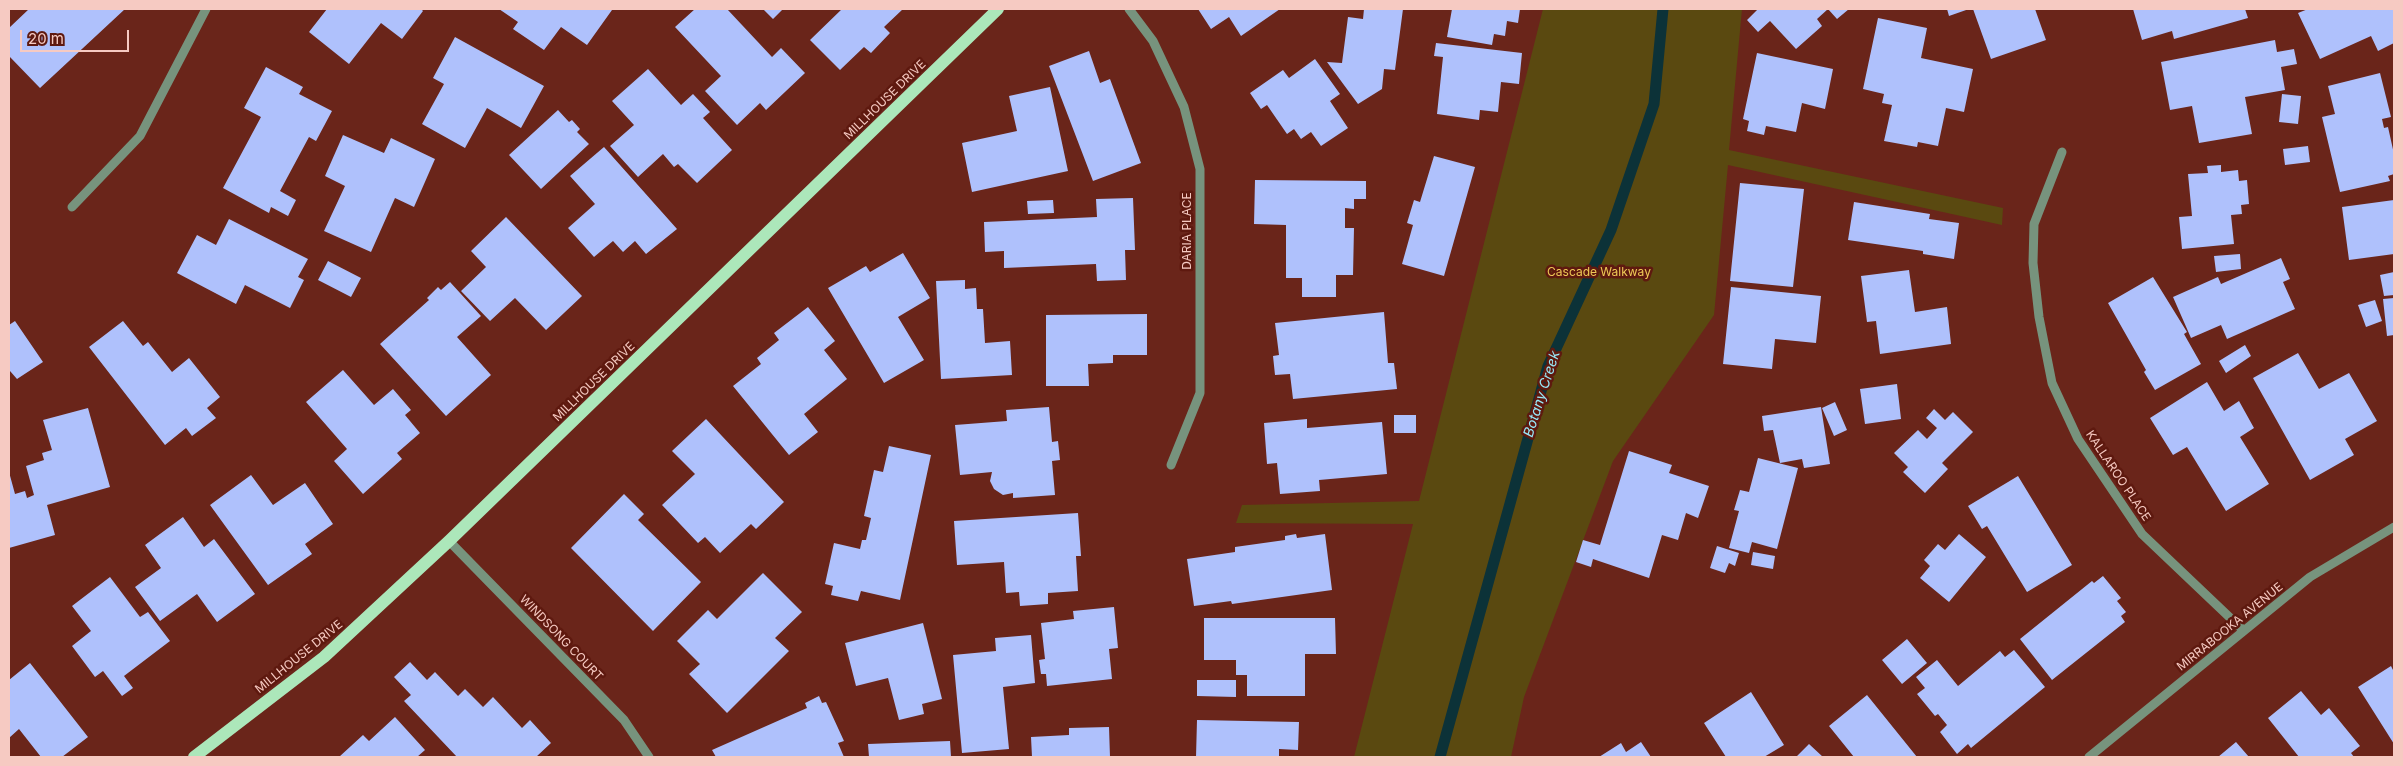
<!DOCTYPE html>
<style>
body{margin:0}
#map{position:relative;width:2403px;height:766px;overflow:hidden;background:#6a251a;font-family:Inter,sans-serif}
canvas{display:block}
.frame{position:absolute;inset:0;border:10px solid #f6cac2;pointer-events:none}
.scale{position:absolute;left:20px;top:30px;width:109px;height:22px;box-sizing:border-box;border:2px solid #f6cac2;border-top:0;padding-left:6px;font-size:15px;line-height:18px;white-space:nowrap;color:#f6cac2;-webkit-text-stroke:4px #5e190f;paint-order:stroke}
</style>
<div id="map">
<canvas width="2403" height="766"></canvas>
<div class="frame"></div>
<div class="scale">20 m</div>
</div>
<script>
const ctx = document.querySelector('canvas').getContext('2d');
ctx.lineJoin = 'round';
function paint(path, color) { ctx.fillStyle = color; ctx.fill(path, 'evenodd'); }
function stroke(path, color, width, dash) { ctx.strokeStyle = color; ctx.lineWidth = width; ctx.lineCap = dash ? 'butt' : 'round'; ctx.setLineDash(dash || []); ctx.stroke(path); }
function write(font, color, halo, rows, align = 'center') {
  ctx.font = font + ' Inter,sans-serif'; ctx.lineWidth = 5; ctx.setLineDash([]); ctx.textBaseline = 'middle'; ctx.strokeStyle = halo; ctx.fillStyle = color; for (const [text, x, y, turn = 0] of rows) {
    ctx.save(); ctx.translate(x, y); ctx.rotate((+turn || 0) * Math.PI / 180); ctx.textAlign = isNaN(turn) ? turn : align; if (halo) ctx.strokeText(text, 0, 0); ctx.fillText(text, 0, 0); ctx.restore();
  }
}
paint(new Path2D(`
 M 1543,9 L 1742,9 L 1729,150 L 2003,208 L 2002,225 L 1728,165 L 1714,315 L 1613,461 L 1524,697 L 1511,757 L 1354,757 L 1413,524 L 1236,523 L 1242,505 L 1419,501 Z`), '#5a4910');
stroke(new Path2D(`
 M 1440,757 L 1548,366 L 1611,230 L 1654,104 L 1663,9`), '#0c3238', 11);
paint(new Path2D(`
 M 29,9 L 125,9 L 40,88 L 9,56 L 9,28 Z
 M 327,9 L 421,9 L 423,11 L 402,39 L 381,23 L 349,64 L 309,32 Z
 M 499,9 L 610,9 L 612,10 L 587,45 L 561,27 L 544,50 L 513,29 L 518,22 Z
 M 695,9 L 727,9 L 772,57 L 781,48 L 805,73 L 766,110 L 760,103 L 737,125 L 705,91 L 721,76 L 675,27 Z
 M 763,9 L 783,9 L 773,19 Z
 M 842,9 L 903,9 L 884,27 L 890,33 L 871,53 L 864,47 L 840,70 L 810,40 Z
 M 1198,9 L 1280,9 L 1241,36 L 1229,17 L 1211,29 Z
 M 1364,9 L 1403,9 L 1395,70 L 1384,69 L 1382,89 L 1358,104 L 1327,62 L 1342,63 L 1348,17 L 1363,19 Z
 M 1452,9 L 1520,9 L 1518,23 L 1507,21 L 1505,36 L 1494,34 L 1492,45 L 1447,37 Z
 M 1758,9 L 1849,9 L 1837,19 L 1828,9 L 1817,19 L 1822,26 L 1796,49 L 1770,21 L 1758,32 L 1747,20 Z
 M 1947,9 L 1969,9 L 1949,16 Z
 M 1973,9 L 2035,9 L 2046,40 L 1991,59 Z
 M 2133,9 L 2245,9 L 2248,18 L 2174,39 L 2172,31 L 2142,40 Z
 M 2308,9 L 2394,9 L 2394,43 L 2378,51 L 2371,36 L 2320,59 L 2298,13 Z
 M 1878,18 L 1927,28 L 1921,58 L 1973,69 L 1964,112 L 1946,108 L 1938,146 L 1918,142 L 1917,147 L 1884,141 L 1892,105 L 1882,103 L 1884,94 L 1863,89 Z
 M 455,37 L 544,86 L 521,128 L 487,108 L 465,148 L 422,124 L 444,84 L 433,78 Z
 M 2275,40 L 2277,52 L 2294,49 L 2297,64 L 2281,67 L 2285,90 L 2245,97 L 2252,134 L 2199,143 L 2192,106 L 2170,110 L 2161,62 Z
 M 1436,43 L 1522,53 L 1519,84 L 1501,82 L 1498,112 L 1480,110 L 1479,120 L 1437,114 L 1443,57 L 1434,56 Z
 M 1089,51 L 1100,83 L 1110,79 L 1141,163 L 1093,181 L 1049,66 Z
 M 1757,53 L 1833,69 L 1825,109 L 1802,103 L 1796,132 L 1766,126 L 1764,135 L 1747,131 L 1749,121 L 1743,119 Z
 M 1315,59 L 1340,94 L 1330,101 L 1348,128 L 1321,146 L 1311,132 L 1301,139 L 1294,129 L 1287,134 L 1267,105 L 1261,109 L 1250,93 L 1283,70 L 1289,78 Z
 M 266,67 L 303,87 L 299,94 L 332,111 L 316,141 L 309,137 L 280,191 L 296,200 L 288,216 L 271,207 L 269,213 L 223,188 L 261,117 L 244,108 Z
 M 648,69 L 681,105 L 693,94 L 710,112 L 703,118 L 732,150 L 697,183 L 678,164 L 674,167 L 663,154 L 638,177 L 610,146 L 634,125 L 612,101 Z
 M 2380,73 L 2391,117 L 2382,119 L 2384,128 L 2388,127 L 2394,154 L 2394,174 L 2388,176 L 2390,181 L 2340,192 L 2322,117 L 2335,114 L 2328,86 Z
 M 1050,87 L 1068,171 L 972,192 L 962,143 L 1017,131 L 1009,96 Z
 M 2282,94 L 2301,96 L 2298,124 L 2279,122 Z
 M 558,110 L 569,122 L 572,120 L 580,129 L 577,132 L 589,144 L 541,189 L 509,155 Z
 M 343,135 L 384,153 L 391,138 L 435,159 L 414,207 L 395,198 L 371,252 L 324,231 L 345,186 L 325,176 Z
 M 2308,146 L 2310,162 L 2285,165 L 2283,149 Z
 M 604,147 L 677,229 L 646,254 L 635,241 L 623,252 L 613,241 L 594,257 L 568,228 L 595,204 L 570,176 Z
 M 1434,156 L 1475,167 L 1444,276 L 1402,264 L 1413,225 L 1407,223 L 1414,200 L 1420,202 Z
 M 2221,165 L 2221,172 L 2238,170 L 2239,181 L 2247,180 L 2249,204 L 2241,205 L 2242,214 L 2231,215 L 2234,244 L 2182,249 L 2179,217 L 2192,216 L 2188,174 L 2208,173 L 2207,166 Z
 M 1255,180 L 1366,181 L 1366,199 L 1354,199 L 1354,209 L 1345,208 L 1345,228 L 1354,228 L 1353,275 L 1336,275 L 1336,297 L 1302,297 L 1302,278 L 1286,278 L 1286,225 L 1254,224 Z
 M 1740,183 L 1804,189 L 1793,287 L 1730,281 Z
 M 1133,198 L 1135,250 L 1125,250 L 1126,280 L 1097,281 L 1096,264 L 1004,268 L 1004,251 L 985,252 L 984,222 L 1097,217 L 1096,199 Z
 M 1053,200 L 1054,213 L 1028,214 L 1027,201 Z
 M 2394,200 L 2394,254 L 2349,260 L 2342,207 Z
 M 1854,202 L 1930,214 L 1929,219 L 1959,223 L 1954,259 L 1923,254 L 1923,251 L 1848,240 Z
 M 506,217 L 582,296 L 546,330 L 515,298 L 490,321 L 461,291 L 486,267 L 471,251 Z
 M 229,219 L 308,259 L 298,277 L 304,280 L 290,308 L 245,285 L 236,304 L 177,273 L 197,235 L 216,245 Z
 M 903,253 L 930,298 L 898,317 L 924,360 L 884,383 L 828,288 L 866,266 L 870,272 Z
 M 2240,254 L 2241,269 L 2216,272 L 2214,256 Z
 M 2281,258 L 2290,279 L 2283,282 L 2295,309 L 2227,339 L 2221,325 L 2191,338 L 2173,297 L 2218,277 L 2221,284 Z
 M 328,261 L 361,278 L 351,297 L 318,280 Z
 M 1909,270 L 1915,312 L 1947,307 L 1951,344 L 1880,354 L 1876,321 L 1867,322 L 1861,276 Z
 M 2394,272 L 2394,295 L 2384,296 L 2380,275 Z
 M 2153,277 L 2187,332 L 2184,334 L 2201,364 L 2155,390 L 2144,372 L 2146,370 L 2108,303 Z
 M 965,280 L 965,289 L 976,288 L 977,309 L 983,309 L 985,343 L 1010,341 L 1012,375 L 941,379 L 936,281 Z
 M 450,282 L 481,316 L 457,337 L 491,375 L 446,416 L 380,344 L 429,300 L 427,298 L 438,287 L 441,290 Z
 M 1731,287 L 1821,296 L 1816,343 L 1775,339 L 1772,369 L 1723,364 Z
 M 2394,298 L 2394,335 L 2387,336 L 2383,299 Z
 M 2375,300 L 2382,321 L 2366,327 L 2358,305 Z
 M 808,307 L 835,341 L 824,350 L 847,379 L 804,414 L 818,432 L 789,455 L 733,386 L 761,364 L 757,358 L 779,340 L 774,333 Z
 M 1384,312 L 1388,363 L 1394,363 L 1397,389 L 1293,399 L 1290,374 L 1275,375 L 1273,356 L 1279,355 L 1275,323 Z
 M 1147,314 L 1147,355 L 1113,355 L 1113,363 L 1088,364 L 1089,386 L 1046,386 L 1046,315 Z
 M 15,321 L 43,362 L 17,379 L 10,371 L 9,372 L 9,325 Z
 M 123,321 L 143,346 L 148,342 L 172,372 L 189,358 L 220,397 L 207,408 L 216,418 L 192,436 L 186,428 L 165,445 L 89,347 Z
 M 2245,345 L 2251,356 L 2226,373 L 2219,361 Z
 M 2298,353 L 2319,389 L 2349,373 L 2377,421 L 2345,439 L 2354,455 L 2310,480 L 2253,378 Z
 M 343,370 L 374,405 L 393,389 L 411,410 L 405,415 L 420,433 L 397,453 L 402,459 L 363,494 L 334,461 L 347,449 L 306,402 Z
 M 2207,382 L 2224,411 L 2239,401 L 2254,428 L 2240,437 L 2269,484 L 2226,511 L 2187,447 L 2173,455 L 2150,418 Z
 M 1897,384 L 1901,419 L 1865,424 L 1860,389 Z
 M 1835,402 L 1847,430 L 1834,436 L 1822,408 Z
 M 1049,407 L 1052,442 L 1058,441 L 1060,460 L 1052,461 L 1055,495 L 1013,498 L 1013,493 L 1003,495 L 994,489 L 990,481 L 992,472 L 960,475 L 955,425 L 1007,421 L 1006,410 Z
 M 1821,407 L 1830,464 L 1804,468 L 1802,459 L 1780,463 L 1773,430 L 1764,431 L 1762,416 Z
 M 88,408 L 110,487 L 47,505 L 55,535 L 9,548 L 9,472 L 15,494 L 25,491 L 27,498 L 34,495 L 26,466 L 44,460 L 42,453 L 52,450 L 43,420 Z
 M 1934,409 L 1945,420 L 1953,412 L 1973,432 L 1942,463 L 1948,469 L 1925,493 L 1903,472 L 1908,467 L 1894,453 L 1918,430 L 1927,439 L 1937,428 L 1926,418 Z
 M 1394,415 L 1416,415 L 1416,433 L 1394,433 Z
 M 706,419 L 784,502 L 756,529 L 751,524 L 720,553 L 705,537 L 698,543 L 662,505 L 695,474 L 672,451 Z
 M 1307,419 L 1307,428 L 1382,422 L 1387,474 L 1319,480 L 1320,491 L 1280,494 L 1277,463 L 1267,464 L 1264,423 Z
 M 889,446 L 931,455 L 900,600 L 861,591 L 858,601 L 831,595 L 833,586 L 825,584 L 834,543 L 860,549 L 862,540 L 866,540 L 871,518 L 864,516 L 874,470 L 883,472 Z
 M 1629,451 L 1672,465 L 1669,473 L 1709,486 L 1698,518 L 1686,513 L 1678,540 L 1662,535 L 1649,578 L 1593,559 L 1591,567 L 1576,562 L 1583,540 L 1600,545 Z
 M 1758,458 L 1798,468 L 1777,549 L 1752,542 L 1749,553 L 1729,548 L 1739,511 L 1734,510 L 1740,490 L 1749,492 Z
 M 251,475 L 273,505 L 305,483 L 333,524 L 305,544 L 312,554 L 268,585 L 210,505 Z
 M 2018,476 L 2072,565 L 2027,592 L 1987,526 L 1982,529 L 1968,506 Z
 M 624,494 L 644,514 L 638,520 L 701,582 L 653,631 L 571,548 Z
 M 1078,513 L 1081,556 L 1076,556 L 1078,591 L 1048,593 L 1048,604 L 1020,606 L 1019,592 L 1006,593 L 1004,562 L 957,565 L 954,521 Z
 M 183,517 L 204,547 L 214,539 L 255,594 L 217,622 L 197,594 L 160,621 L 135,587 L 161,568 L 145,545 Z
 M 1296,534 L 1297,538 L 1325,534 L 1332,590 L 1232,604 L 1231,601 L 1194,606 L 1187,559 L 1235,552 L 1235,547 L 1285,540 L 1285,536 Z
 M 1959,534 L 1986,557 L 1949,602 L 1920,578 L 1930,566 L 1924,560 L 1938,544 L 1945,550 Z
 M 1717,546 L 1739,553 L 1735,566 L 1729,563 L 1725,573 L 1710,568 Z
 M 1753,552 L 1775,556 L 1773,569 L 1751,565 Z
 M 763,573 L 802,612 L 775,638 L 789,651 L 727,713 L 689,674 L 700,664 L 677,641 L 708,610 L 717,619 Z
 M 2103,576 L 2121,598 L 2117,601 L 2126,612 L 2121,616 L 2125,622 L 2052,680 L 2020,639 L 2092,581 L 2094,583 Z
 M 110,577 L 140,617 L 148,612 L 170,641 L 124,676 L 133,688 L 122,696 L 103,671 L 95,677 L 72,646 L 91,631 L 72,606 Z
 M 1114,607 L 1118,648 L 1109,649 L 1112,679 L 1047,686 L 1046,674 L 1041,674 L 1039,660 L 1045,659 L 1041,623 L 1074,619 L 1073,611 Z
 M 1204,618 L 1335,618 L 1336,654 L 1305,654 L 1305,696 L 1247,696 L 1247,675 L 1236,675 L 1236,660 L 1204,660 Z
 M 923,623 L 942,699 L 922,704 L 924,714 L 899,720 L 888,678 L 856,686 L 845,643 Z
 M 1031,635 L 1035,683 L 1003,687 L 1009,749 L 962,753 L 953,655 L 996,651 L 995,638 Z
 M 1907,639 L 1927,663 L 1902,684 L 1882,660 Z
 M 2014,650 L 2045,687 L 1971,748 L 1968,744 L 1957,754 L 1940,732 L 1947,725 L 1938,714 L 1935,716 L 1917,694 L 1925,688 L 1916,677 L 1937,660 L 1958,686 L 2000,651 L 2005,657 Z
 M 410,662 L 427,680 L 435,672 L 458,696 L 465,689 L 483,707 L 493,697 L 522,728 L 530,720 L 551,743 L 536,757 L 457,757 L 404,701 L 411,695 L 394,677 Z
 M 30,663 L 88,737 L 62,757 L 41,757 L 19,729 L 9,738 L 9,680 Z
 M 2391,666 L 2394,672 L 2394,744 L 2358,687 Z
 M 1197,680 L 1236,680 L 1236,697 L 1197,696 Z
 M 2301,691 L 2321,715 L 2329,708 L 2360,746 L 2351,753 L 2354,757 L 2299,757 L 2268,718 Z
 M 1751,692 L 1784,745 L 1764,757 L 1726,757 L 1704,723 Z
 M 1867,695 L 1917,757 L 1854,757 L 1829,726 Z
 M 819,696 L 822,703 L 826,702 L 844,741 L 838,743 L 844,757 L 716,757 L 712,750 L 807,708 L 805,703 Z
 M 395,717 L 425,750 L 417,757 L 339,757 L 363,735 L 369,741 Z
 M 1197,720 L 1299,722 L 1298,750 L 1279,749 L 1279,757 L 1196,757 Z
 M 1109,727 L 1110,757 L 1032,757 L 1031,737 L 1069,735 L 1069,728 Z
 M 950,741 L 951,757 L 869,757 L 868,744 Z
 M 1641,742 L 1651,757 L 1599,757 L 1621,743 L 1626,752 Z
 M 2236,742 L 2249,757 L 2218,757 Z
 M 1809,744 L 1823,757 L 1796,757 Z`), '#afc1fc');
stroke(new Path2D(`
 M 1129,9 L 1153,41 L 1184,107 L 1200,169 L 1200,393 L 1171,465
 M 2062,152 L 2034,224 L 2033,263 L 2039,317 L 2052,383 L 2078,439 L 2142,534 L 2244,631
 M 72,207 L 140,136 L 206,9
 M 449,541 L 624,720 L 649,757
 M 2089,757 L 2310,577 L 2394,527`), '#77937d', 9);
stroke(new Path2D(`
 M 194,757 L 324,657 L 449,541 L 998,9`), '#ace7ba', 12);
write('12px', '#f6cac2', '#5e190f', [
 ["MILLHOUSE DRIVE",885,100,-44],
 ["DARIA PLACE",1187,231,-90],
 ["MILLHOUSE DRIVE",594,382,-44],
 ["KALLAROO PLACE",2118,476,56],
 ["MIRRABOOKA AVENUE",2230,627,-39],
 ["WINDSONG COURT",561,638,46],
 ["MILLHOUSE DRIVE",299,657,-39]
]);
write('12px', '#eec956', '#5e190f', [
 ["Cascade Walkway",1599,272]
]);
write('italic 14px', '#98eafa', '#5e190f', [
 ["Botany Creek",1542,394,-72]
]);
</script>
